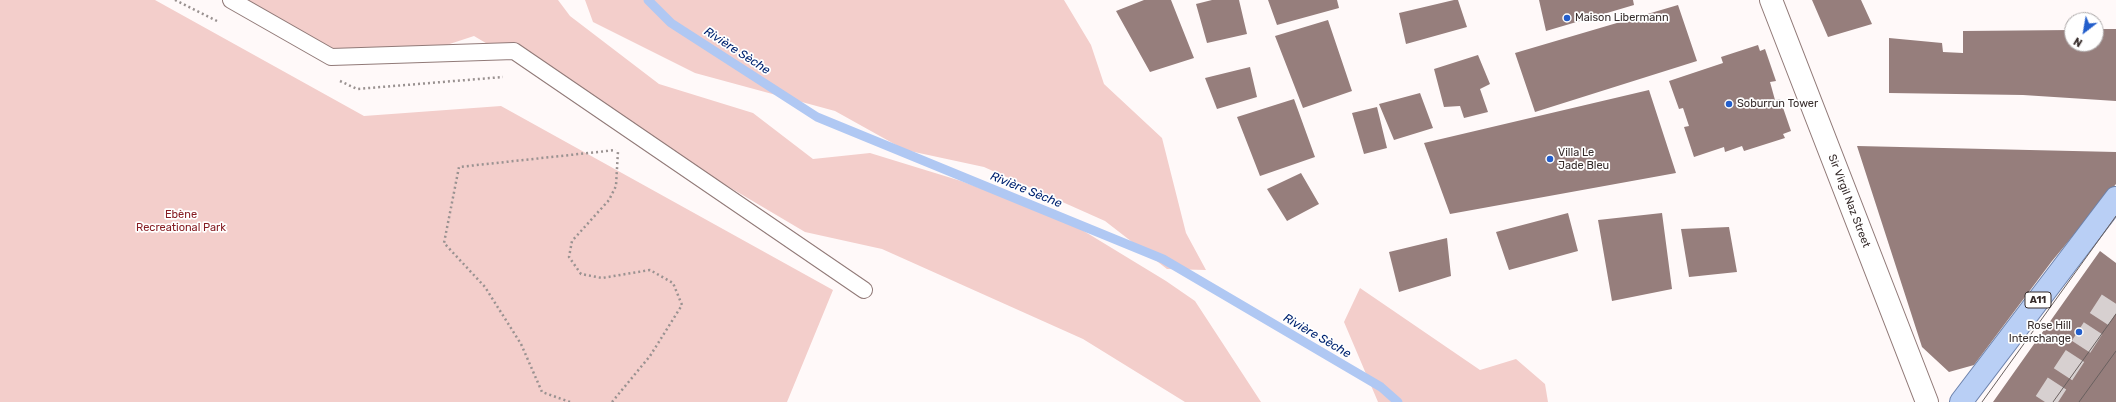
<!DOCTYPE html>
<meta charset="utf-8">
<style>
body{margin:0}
#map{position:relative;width:2116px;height:402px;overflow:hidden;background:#fff9f9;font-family:Rubik,sans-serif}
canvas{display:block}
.north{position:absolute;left:2064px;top:12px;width:40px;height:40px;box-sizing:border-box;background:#fff;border:1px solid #afabab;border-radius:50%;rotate:211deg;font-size:11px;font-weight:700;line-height:16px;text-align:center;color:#372d2c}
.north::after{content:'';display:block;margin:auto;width:14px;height:18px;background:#235ecb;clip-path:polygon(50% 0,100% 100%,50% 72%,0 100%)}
</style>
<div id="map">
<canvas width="2116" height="402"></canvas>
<div class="north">N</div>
</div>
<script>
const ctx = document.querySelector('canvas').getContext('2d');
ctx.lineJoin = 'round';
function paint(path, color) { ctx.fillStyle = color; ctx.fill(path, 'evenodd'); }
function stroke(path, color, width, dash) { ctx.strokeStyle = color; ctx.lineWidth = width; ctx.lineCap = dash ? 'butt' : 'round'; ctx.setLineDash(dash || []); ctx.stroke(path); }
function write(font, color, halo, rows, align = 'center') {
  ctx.font = font + ' Rubik,sans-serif'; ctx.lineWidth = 3.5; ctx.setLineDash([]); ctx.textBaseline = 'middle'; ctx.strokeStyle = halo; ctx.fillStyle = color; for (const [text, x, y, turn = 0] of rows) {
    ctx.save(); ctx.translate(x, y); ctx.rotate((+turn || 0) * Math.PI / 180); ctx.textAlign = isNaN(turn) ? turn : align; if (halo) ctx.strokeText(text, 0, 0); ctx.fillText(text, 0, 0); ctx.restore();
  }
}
paint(new Path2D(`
 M 0,0 L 155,0 L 364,116 L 501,106 L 833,290 L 787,402 L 0,402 Z
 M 234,0 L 558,0 L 570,16 L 659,84 L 753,113 L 813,159 L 870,153 L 961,181 L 1069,222 L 1166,281 L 1195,301 L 1261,402 L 1185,402 L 1083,339 L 882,249 L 805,232 L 474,36 L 416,55 L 338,55 Z
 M 585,0 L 1064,0 L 1091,45 L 1104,84 L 1162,138 L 1186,233 L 1206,270 L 1167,269 L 1105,221 L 984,167 L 905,150 L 835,111 L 695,73 L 593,22 Z
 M 1360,288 L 1480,370 L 1516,359 L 1545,384 L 1548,402 L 1378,402 L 1344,322 Z`), '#f3cecb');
stroke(new Path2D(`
 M 648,0 L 671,23 L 817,117 L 1163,259 L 1381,387 L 1398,402`), '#b0c8f3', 9);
paint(new Path2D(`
 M 1144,0 L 1171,0 L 1194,58 L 1150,72 L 1116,11 Z
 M 1212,0 L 1239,0 L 1247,34 L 1207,43 L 1196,4 Z
 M 1268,0 L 1337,0 L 1339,8 L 1277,25 Z
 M 1454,0 L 1458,0 L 1467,27 L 1406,44 L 1399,13 Z
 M 1539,0 L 1633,0 L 1634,5 L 1546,31 Z
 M 1812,0 L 1861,0 L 1872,24 L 1828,37 Z
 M 1678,5 L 1697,61 L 1535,112 L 1515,53 Z
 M 1328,20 L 1352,91 L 1303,108 L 1275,36 Z
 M 2096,29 L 2116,29 L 2116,101 L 2023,95 L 1889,93 L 1889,38 L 1942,43 L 1943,52 L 1963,53 L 1963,31 L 2072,30 L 2072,44 L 2096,44 Z
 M 1758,45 L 1760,51 L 1765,49 L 1776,81 L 1770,82 L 1775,100 L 1780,99 L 1791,131 L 1783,134 L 1785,138 L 1744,151 L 1742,146 L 1725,152 L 1724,147 L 1694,157 L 1684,127 L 1689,126 L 1683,108 L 1679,109 L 1669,81 L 1723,63 L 1721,57 Z
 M 1478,55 L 1490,84 L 1480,89 L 1488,112 L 1464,118 L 1460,106 L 1444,107 L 1434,69 Z
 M 1250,67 L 1257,97 L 1217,109 L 1205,78 Z
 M 1649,90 L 1676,173 L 1450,214 L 1424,143 Z
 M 1420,93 L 1433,128 L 1394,140 L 1379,104 Z
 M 1294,99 L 1315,157 L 1260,176 L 1237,117 Z
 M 1377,107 L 1387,148 L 1364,154 L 1352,113 Z
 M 1857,146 L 2116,152 L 2116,184 L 2052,261 L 1974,365 L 1949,372 L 1922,347 Z
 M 1301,173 L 1319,204 L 1287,221 L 1267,189 Z
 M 1568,213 L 1578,251 L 1509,270 L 1496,232 Z
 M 1662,213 L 1672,289 L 1612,301 L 1598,220 Z
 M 1729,227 L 1737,272 L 1689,277 L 1681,229 Z
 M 1447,238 L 1451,276 L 1399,292 L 1389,252 Z
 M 2100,251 L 2116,263 L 2116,402 L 1993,402 Z`), '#967e7c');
stroke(new Path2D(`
 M 2045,402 L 2116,293`), '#d7d0d0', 22, [22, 11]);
const lane = new Path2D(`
 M 231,0 L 331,57 L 514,51 L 864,290`);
const street = new Path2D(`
 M 1771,0 L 1927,402`);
const primary = new Path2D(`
 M 1961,402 L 2116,198`);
stroke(lane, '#917a78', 18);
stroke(street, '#917a78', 24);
stroke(primary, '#6d82ab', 24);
stroke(new Path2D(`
 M 175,0 L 217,21
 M 340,81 L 357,89 L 503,77
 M 570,402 L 542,392 L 521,344 L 485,287 L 444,243 L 459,167 L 616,150
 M 612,402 L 650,356 L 682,305 L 673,283 L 650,270 L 602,278 L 581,274 L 569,257 L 572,241 L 609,200 L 616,186 L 618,151`), '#9a9291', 2.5, [2, 3]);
stroke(lane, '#fff', 16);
stroke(street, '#fff', 22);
stroke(primary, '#b9cff5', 22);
stroke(new Path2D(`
 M 1982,402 L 2116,216
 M 2053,402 L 2116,314
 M 2079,402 L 2116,351`), '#69605f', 1);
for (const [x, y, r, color] of [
 [1567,18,4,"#235ecb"],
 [1729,104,4,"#235ecb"],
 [1550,159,4,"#235ecb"],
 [2079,332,4,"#235ecb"]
]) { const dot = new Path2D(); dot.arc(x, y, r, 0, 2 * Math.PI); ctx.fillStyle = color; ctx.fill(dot); stroke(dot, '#fff', 1.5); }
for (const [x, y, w] of [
 [2038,300,26]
]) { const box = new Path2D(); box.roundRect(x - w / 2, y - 8, w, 16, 3); ctx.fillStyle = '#fff'; ctx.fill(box); stroke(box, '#372d2c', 1); }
write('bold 10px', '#372d2c', null, [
 ["A11",2038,300]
]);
write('11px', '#372d2c', '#fff', [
 ["Maison Libermann",1575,18],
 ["Soburrun Tower",1737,104],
 ["Villa Le",1558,153],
 ["Jade Bleu",1558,166],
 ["Rose Hill",2071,326,"right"],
 ["Interchange",2071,339,"right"]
], 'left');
write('11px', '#372d2c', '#fff', [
 ["Sir Virgil Naz Street",1849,201,69]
]);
write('11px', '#861d23', '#fff', [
 ["Ebène",181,215],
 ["Recreational Park",181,228]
]);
write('italic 12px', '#002471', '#fff', [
 ["Rivière Sèche",737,51,33],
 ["Rivière Sèche",1026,190,22],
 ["Rivière Sèche",1317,336,30]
]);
</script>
